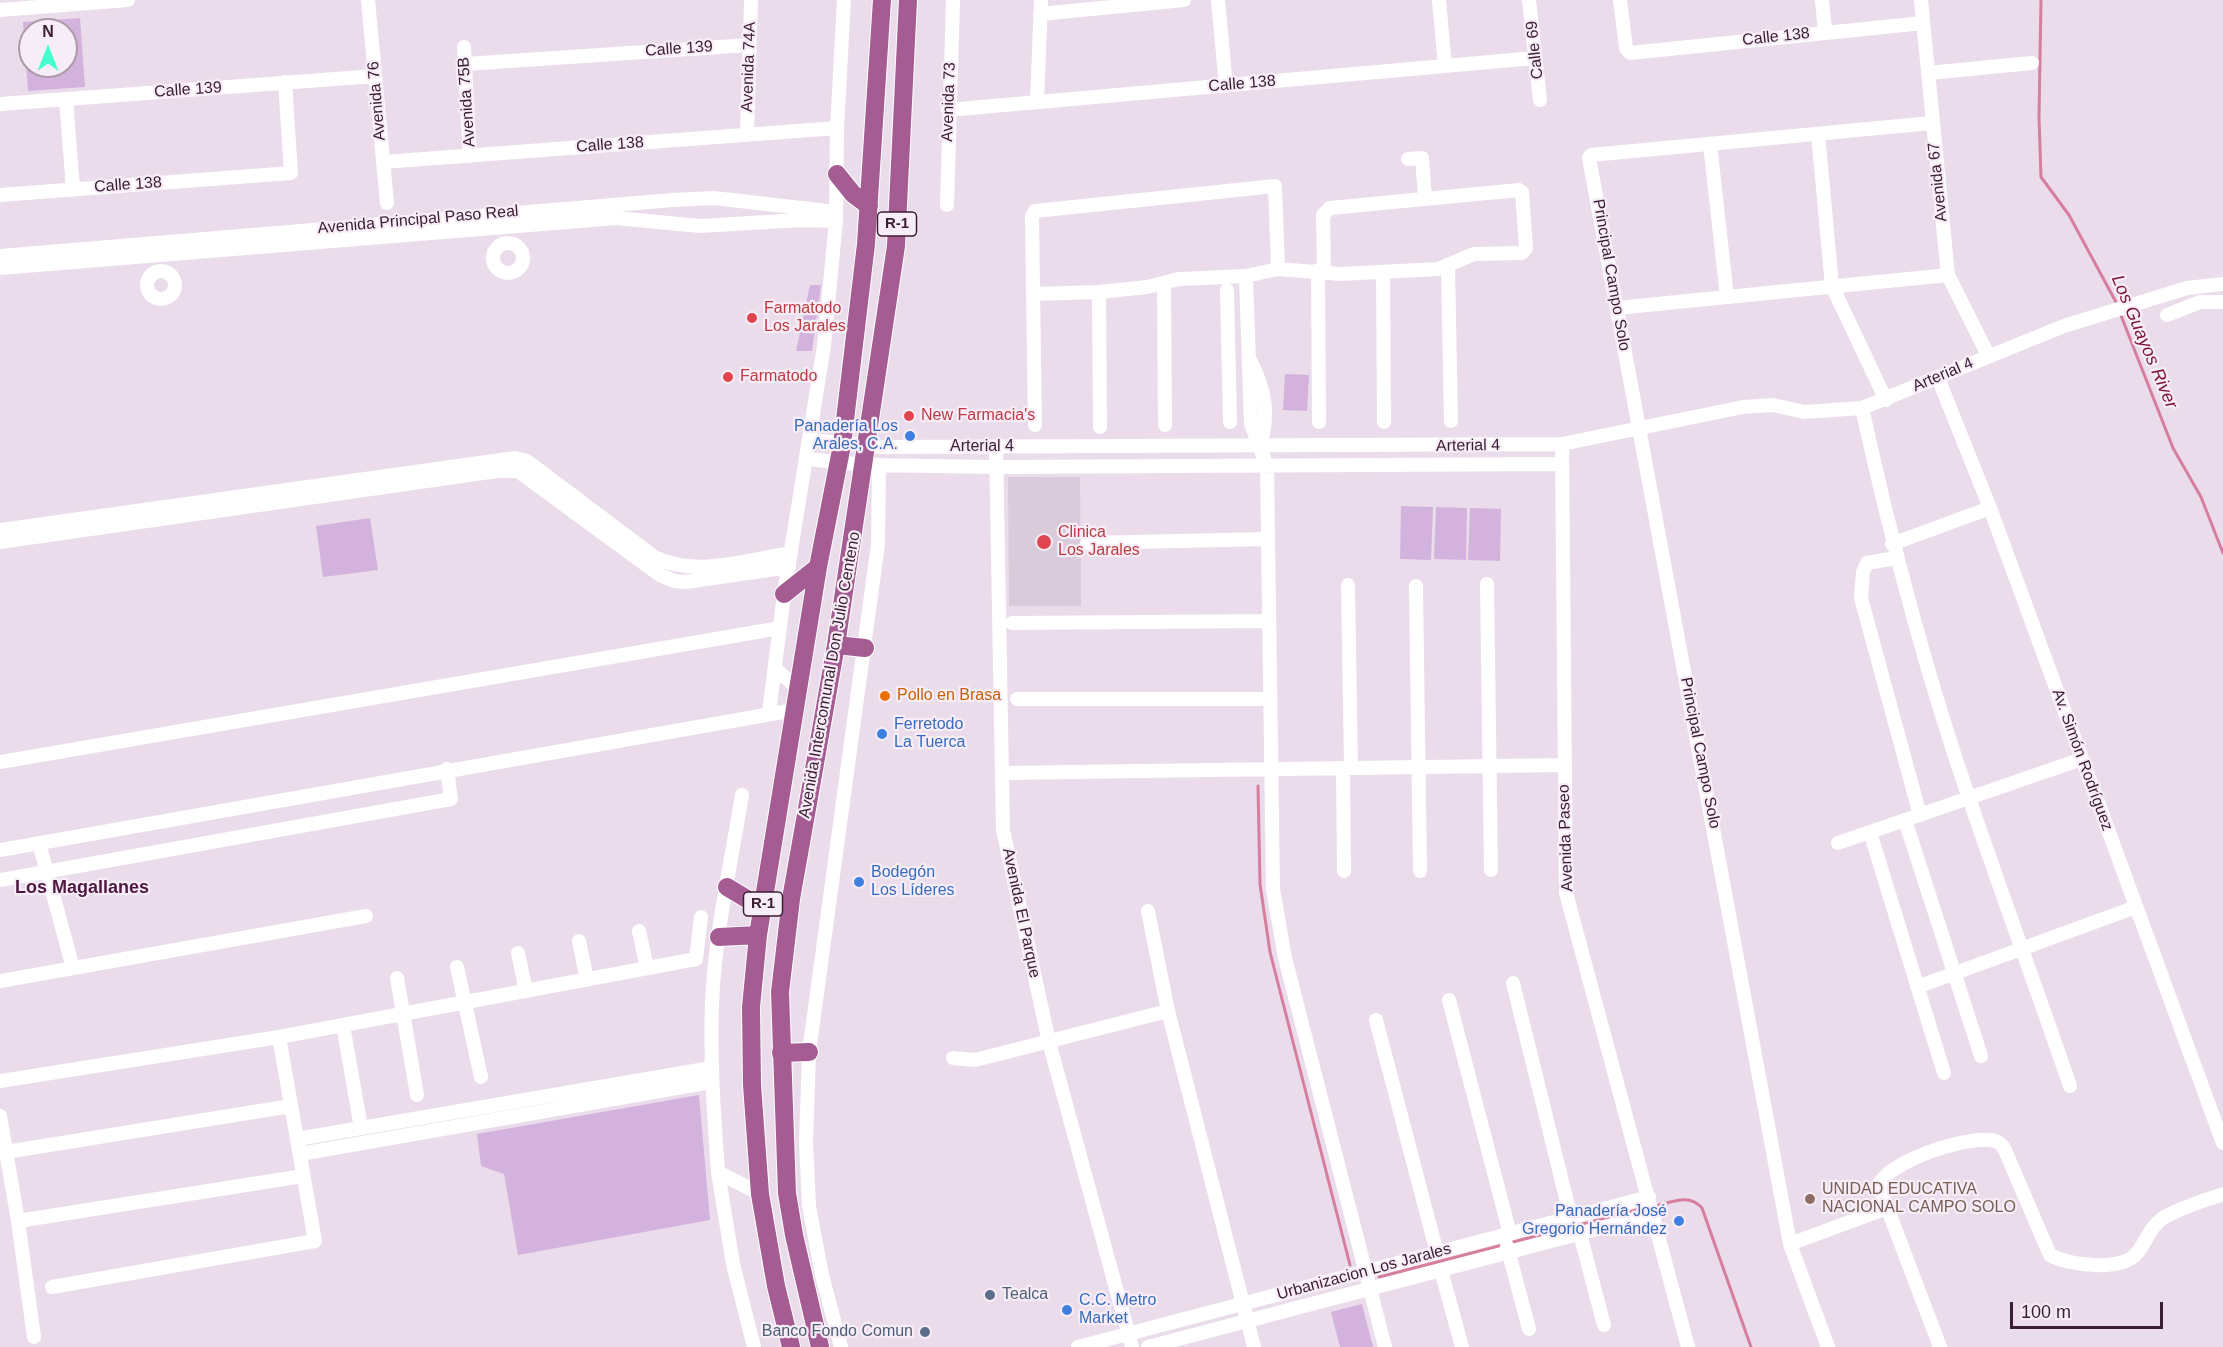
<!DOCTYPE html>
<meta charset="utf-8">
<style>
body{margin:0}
#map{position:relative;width:2223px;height:1347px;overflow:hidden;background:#eadcea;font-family:Arial,sans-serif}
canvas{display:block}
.north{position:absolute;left:18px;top:18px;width:60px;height:60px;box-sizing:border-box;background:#f7edf7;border:2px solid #ac9aa9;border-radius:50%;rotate:0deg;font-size:16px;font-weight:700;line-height:24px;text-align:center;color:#3b1d34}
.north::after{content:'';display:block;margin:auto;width:21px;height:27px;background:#46ffcf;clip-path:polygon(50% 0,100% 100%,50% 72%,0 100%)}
.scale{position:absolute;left:2010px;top:1302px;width:153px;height:27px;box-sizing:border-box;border:3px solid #3b1d34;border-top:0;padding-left:8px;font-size:18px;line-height:21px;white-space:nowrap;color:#3b1d34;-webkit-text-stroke:4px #f7edf7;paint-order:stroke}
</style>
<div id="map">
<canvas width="2223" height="1347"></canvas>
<div class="north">N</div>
<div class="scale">100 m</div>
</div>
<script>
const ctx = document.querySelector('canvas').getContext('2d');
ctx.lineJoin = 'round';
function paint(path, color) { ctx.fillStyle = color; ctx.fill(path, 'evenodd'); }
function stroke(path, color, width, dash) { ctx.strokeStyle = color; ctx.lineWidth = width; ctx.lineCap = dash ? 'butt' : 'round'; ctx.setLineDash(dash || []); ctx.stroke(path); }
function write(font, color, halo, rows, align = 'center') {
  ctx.font = font + ' Arial,sans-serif'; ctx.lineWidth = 4.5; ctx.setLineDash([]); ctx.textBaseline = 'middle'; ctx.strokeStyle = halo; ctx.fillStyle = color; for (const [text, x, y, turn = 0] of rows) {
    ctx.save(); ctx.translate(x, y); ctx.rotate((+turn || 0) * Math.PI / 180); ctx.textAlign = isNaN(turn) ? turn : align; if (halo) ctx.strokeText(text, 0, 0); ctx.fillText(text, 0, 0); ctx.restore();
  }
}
paint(new Path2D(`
 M 1008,477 L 1080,477 L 1081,606 L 1009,606 Z`), '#dacbda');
paint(new Path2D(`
 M 80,18 L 85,87 L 28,91 L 23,22 ZM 30,30 L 66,30 L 66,66 L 30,66 Z
 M 810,285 L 821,285 L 812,351 L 796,351 Z
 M 1285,374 L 1309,375 L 1307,411 L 1283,410 Z
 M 1401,506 L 1433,507 L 1431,560 L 1400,559 Z
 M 1436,507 L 1467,508 L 1466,560 L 1434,559 Z
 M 1470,508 L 1501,509 L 1500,561 L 1468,560 Z
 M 370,518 L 378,570 L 323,577 L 316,526 Z
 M 699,1095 L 710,1220 L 518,1255 L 504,1174 L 481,1166 L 477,1134 Z
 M 1362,1304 L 1373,1347 L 1340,1347 L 1331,1312 Z`), '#d4b2de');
stroke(new Path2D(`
 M 2041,0 L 2039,117 L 2041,177 L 2069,215 L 2117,304
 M 2120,313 L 2173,448 L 2201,497 L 2223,553
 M 1258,786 L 1260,884 L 1270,952 L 1350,1265
 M 1655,1206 C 1672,1202 1689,1193 1702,1208 L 1751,1347
 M 1509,1243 L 1645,1208
 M 1379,1277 L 1503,1245`), '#d67e9d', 3);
const major = new Path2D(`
 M 837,174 L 853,194 L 869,206
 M 784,594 L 818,567
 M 836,645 L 865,648
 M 727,887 L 762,908
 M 719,937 L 758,935
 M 781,1053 L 809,1052
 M 791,1347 L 776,1286 L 760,1194 L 752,1085 L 751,1007 L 758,935 L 818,567 L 842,445 L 866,244 L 882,0
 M 820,1347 L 794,1235 L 787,1193 L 780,992 L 791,899 L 836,645 L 896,246 L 908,0`);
stroke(major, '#fff', 20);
stroke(new Path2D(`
 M 368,0 L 387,203
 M 1218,0 L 1226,86
 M 1439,0 L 1445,66
 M 1529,0 L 1540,100
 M 1620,0 L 1626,48 L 1630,53 L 1923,23
 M 1822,0 L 1825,32
 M 1921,0 L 1948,275 L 1988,355
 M 0,10 L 128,0
 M 1040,14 L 1184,0
 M 464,47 L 470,156
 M 465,64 L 749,45
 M 1928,73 L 2032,63
 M 66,99 L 73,189
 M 1037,102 L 1041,0
 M 0,104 L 375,76
 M 948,110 L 1535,58
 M 1818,134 L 1832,286 L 1886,400
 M 747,135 L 751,0
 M 1710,144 L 1727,297
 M 1408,159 L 1422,158 L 1425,198
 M 383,162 L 837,128
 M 0,195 L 291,173 L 285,82
 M 947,205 L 953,0
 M493 258a15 15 0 1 1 30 0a15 15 0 1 1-30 0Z
 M 0,256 L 673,200 L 714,198 L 836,212
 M 1448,266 L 1451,421
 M 0,268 L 616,218 L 700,226 L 801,220 L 836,221
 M 1318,270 L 1319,422
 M147 285a14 14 0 1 1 28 0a14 14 0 1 1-28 0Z
 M 1383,272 L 1384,422
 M 1246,276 L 1251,424 L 1267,466 L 1273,889 L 1285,958 L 1385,1347
 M 1164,283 L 1165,425
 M 1227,290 L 1230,422
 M 1099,292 L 1100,427
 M 1033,294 L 1099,292 L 1147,287 L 1179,279 L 1246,276 L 1278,269 L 1340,274 L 1438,269 L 1474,254 L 1522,253 L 1526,248 L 1522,192 L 1519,190 L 1330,208 L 1323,215 L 1324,271
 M 1617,308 L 1948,275
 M 2167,315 L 2200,302 L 2223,302
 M 1250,360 C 1266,390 1269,415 1260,447
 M 1938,378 L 1990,508 L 2223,1143
 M 1862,408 C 1891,540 1925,671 1969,798 C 2002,895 2037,990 2070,1086
 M 1035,425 L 1032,216 L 1035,211 L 1275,186 L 1278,269
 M 811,440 L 882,447 L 1562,444 L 1743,407 L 1773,405 L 1804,412 L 1862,408 L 2064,326 L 2187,288 L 2223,284
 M 1562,444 L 1566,893 L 1688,1347
 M 996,447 L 1003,830 L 1049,1042 L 1132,1347
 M 808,459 L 865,465 L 997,467 L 1562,464
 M 0,530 L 515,458 L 527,461 L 656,558 C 698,577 747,560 791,553
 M 0,542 L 497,471 L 518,471 L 660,575 L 674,581 L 686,582 L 789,567
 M 1087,543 L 1268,539
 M 1892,544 L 1990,508
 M 1896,558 L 1867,563 L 1863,572 L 1861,598 L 1920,815
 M 1487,584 L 1491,870
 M 1348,585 L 1351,768
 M 1416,586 L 1420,871
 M 1012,623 L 1268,621
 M 775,669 L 798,688
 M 1017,699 L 1269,699
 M 769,713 L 784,594 L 824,346 L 836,221 L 837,128 L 844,0
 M 0,762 L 780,628
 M 1343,768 L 1344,871
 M 1003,773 L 1564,765
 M 742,795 C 731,863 715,933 712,1003 C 710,1060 714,1116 718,1172 L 760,1194
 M 1905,820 L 1981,1056
 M 1870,832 L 1944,1073
 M 39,843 L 73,968
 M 1838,843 L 2082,759
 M 0,850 L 794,710
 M 0,880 L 451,799 L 447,769
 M 1148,911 L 1168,1011 L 1254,1347
 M 639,931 L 647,968
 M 579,941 L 587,980
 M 518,953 L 526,991
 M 457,967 L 481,1077
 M 397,978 L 417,1095
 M 0,981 L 366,916
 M 1513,983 L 1571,1218
 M 1917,987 L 2136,907
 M 1449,1000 L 1510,1234
 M 1376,1020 L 1437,1253
 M 343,1025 L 361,1128
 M 953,1058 L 975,1060 L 1168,1011
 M 0,1081 L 279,1037 L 696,959 L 701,917
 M 0,1116 L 18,1221 L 34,1337
 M 297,1139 L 711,1068
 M 6,1152 L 291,1106
 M 300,1154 L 711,1082
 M 718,1172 L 733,1264 L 754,1347
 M 18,1221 L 303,1176
 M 1580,1234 L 1604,1325
 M 1790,1244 L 1887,1208
 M 1507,1246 L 1529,1329
 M 1441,1270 L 1462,1347
 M 52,1287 L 315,1241 L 279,1037
 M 841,1347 L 822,1275 L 809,1206 L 806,1142 L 809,1052 L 878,544 L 879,465
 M 1078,1347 L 1649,1197
 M 1148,1347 L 1654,1214
 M 1828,1347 L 1790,1244 L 1589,158 L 1591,155 L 1932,123
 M 1940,1347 L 1879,1186 C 1884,1162 1977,1131 1998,1142 C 1999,1142 2003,1147 2004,1148 L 2050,1255 C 2070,1266 2123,1272 2138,1252 C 2147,1240 2150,1227 2163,1218 C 2181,1207 2203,1201 2223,1194`), '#fff', 14);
stroke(major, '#a45c93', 18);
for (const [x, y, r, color] of [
 [752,318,6,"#e0444e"],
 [728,377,6,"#e0444e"],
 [909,416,6,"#e0444e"],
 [910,436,6,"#3f7fe0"],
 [1044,542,8,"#e0444e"],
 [885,696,6,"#e8710a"],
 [882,734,6,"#3f7fe0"],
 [859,882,6,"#3f7fe0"],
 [1810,1199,6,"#8d6e63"],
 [1679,1221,6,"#3f7fe0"],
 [990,1295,6,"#5c6f8a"],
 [1067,1310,6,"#3f7fe0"],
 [925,1332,6,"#5c6f8a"]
]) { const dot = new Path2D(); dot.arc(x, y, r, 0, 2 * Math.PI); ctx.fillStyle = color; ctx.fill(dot); stroke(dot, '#f7edf7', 2); }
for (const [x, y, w] of [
 [897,224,39],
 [763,904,39]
]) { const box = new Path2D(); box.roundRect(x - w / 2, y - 12, w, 24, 4.5); ctx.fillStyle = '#f7edf7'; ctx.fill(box); stroke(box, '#3b1d34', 1.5); }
write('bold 15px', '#3b1d34', null, [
 ["R-1",897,224],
 ["R-1",763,904]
]);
write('16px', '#3b1d34', '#f7edf7', [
 ["Calle 138",1776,37,-6],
 ["Calle 139",679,49,-4],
 ["Calle 69",1535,50,-96],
 ["Avenida 74A",749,67,-88],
 ["Calle 138",1242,84,-5],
 ["Calle 139",188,90,-4],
 ["Avenida 76",377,101,-95],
 ["Avenida 75B",467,102,-94],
 ["Avenida 73",949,102,-88],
 ["Calle 138",610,145,-4],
 ["Avenida 67",1938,182,-96],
 ["Calle 138",128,185,-4],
 ["Avenida Principal Paso Real",418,220,-5],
 ["Principal Campo Solo",1611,275,80],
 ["Arterial 4",1943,375,-23],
 ["Arterial 4",1468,446,-1],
 ["Arterial 4",982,447],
 ["Avenida Intercomunal Don Julio Centeno",830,675,-80],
 ["Principal Campo Solo",1700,753,79],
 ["Av. Simón Rodríguez",2082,760,70],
 ["Avenida Paseo",1566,838,-92],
 ["Avenida El Parque",1021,913,78],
 ["Urbanizacion Los Jarales",1364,1272,-15]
]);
write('16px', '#be3a42', '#f7edf7', [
 ["Farmatodo",764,309],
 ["Los Jarales",764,327],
 ["Farmatodo",740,377],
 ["New Farmacia's",921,416],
 ["Clinica",1058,533],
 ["Los Jarales",1058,551]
], 'left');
write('16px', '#366cbe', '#f7edf7', [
 ["Panadería Los",898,427,"right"],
 ["Arales, C.A.",898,445,"right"],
 ["Ferretodo",894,725],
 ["La Tuerca",894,743],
 ["Bodegón",871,873],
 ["Los Líderes",871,891],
 ["Panadería José",1667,1212,"right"],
 ["Gregorio Hernández",1667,1230,"right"],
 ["C.C. Metro",1079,1301],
 ["Market",1079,1319]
], 'left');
write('16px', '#c56008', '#f7edf7', [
 ["Pollo en Brasa",897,696]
], 'left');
write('16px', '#785e54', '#f7edf7', [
 ["UNIDAD EDUCATIVA",1822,1190],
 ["NACIONAL CAMPO SOLO",1822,1208]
], 'left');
write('16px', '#4e5e75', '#f7edf7', [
 ["Tealca",1002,1295],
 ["Banco Fondo Comun",913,1332,"right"]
], 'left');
write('italic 18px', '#7b1336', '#f7edf7', [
 ["Los Guayos River",2144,342,67]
]);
write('bold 18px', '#4e1841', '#f7edf7', [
 ["Los Magallanes",82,888]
]);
</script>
